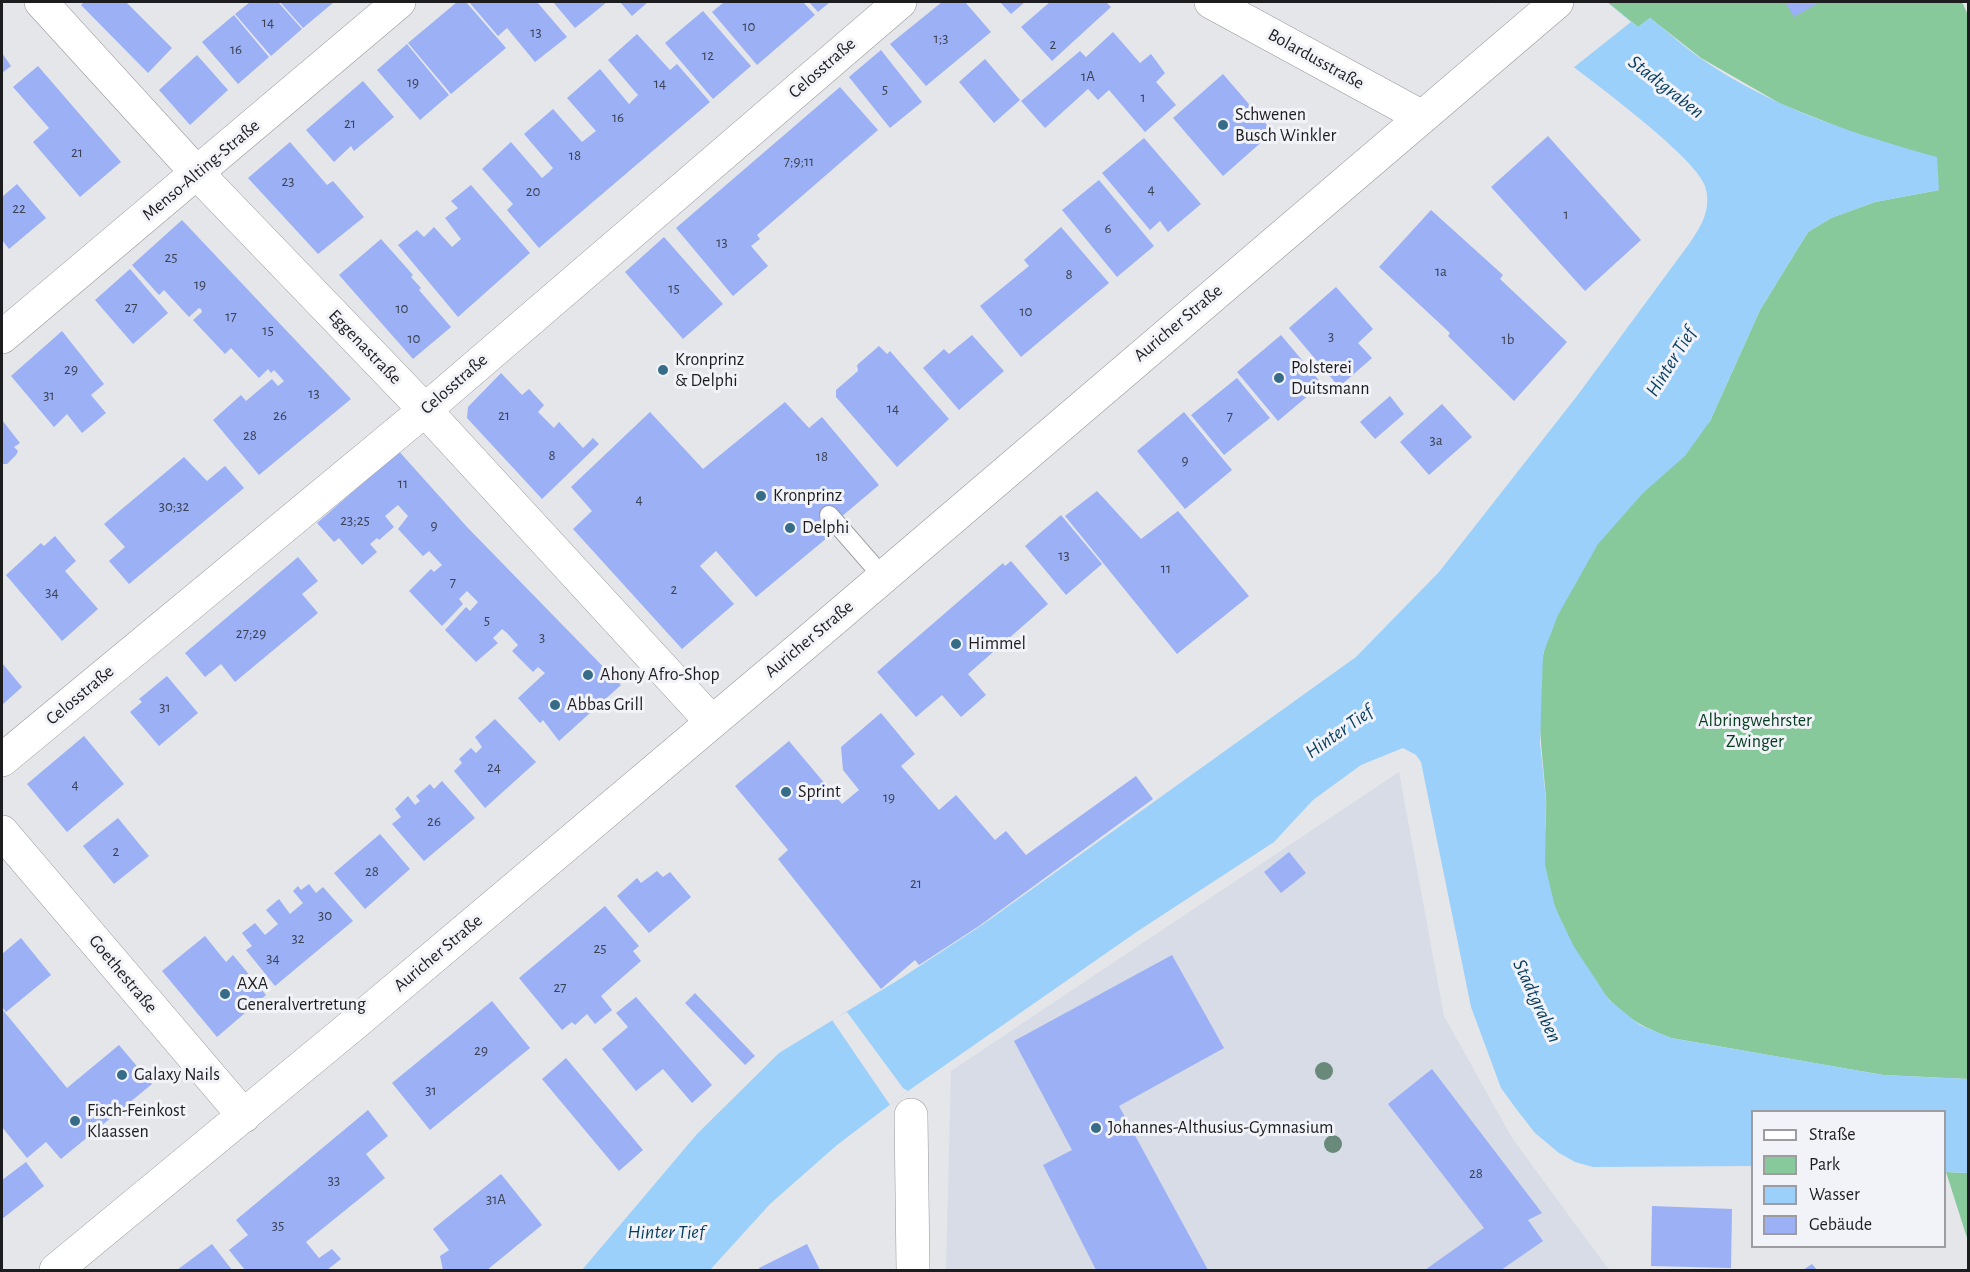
<!DOCTYPE html>
<meta charset="utf-8">
<style>
body{margin:0}
#map{position:relative;width:1970px;height:1272px;overflow:hidden;background:#e4e6ea;font-family:"Alegreya Sans",sans-serif}
canvas{display:block}
.frame{position:absolute;inset:0;border:3px solid #1d1d1f;pointer-events:none}
.legend{position:absolute;left:1751px;top:1110px;width:195px;height:138px;box-sizing:border-box;background:#f2f3f8;border:2px solid #9d9da1;margin:0;padding:8px 10px;list-style:none;font-size:18px;color:#1d1d1f}
.legend li{display:flex;align-items:center;gap:12px;height:30px}
.legend b{width:30px;border:2px solid #9d9da1}
</style>
<div id="map">
<canvas width="1970" height="1272"></canvas>
<div class="frame"></div>
<ul class="legend">
<li><b style="height:8px;background:#fff"></b>Straße</li>
<li><b style="height:16px;background:#88c99b"></b>Park</li>
<li><b style="height:16px;background:#9bd0fa"></b>Wasser</li>
<li><b style="height:16px;background:#9bb0f5"></b>Gebäude</li>
</ul>
</div>
<script>
const ctx = document.querySelector('canvas').getContext('2d');
ctx.lineJoin = 'round';
function paint(path, color) { ctx.fillStyle = color; ctx.fill(path, 'evenodd'); }
function stroke(path, color, width, dash) { ctx.strokeStyle = color; ctx.lineWidth = width; ctx.lineCap = dash ? 'butt' : 'round'; ctx.setLineDash(dash || []); ctx.stroke(path); }
function write(font, color, halo, rows, align = 'center') {
  ctx.font = font + ' "Alegreya Sans",sans-serif'; ctx.lineWidth = 6; ctx.setLineDash([]); ctx.textBaseline = 'middle'; ctx.strokeStyle = halo; ctx.fillStyle = color; for (const [text, x, y, turn = 0] of rows) {
    ctx.save(); ctx.translate(x, y); ctx.rotate((+turn || 0) * Math.PI / 180); ctx.textAlign = isNaN(turn) ? turn : align; if (halo) ctx.strokeText(text, 0, 0); ctx.fillText(text, 0, 0); ctx.restore();
  }
}
paint(new Path2D(`
 M 1399,772 L 1444,1016 L 1512,1138 L 1609,1270 L 946,1270 L 951,1071 Z`), '#d8dce7');
paint(new Path2D(`
 M 1607,2 L 1962,2 L 1968,15 L 1968,1079 L 1883,1075 L 1671,1038 C 1653,1031 1637,1024 1623,1012 C 1587,984 1549,911 1545,865 C 1543,843 1547,820 1546,797 C 1542,750 1535,703 1543,656 C 1549,620 1586,560 1607,530 L 1710,421 L 1760,310 L 1808,232 L 1831,218 L 1875,202 L 1939,190 L 1856,134 L 1781,104 L 1701,58 L 1650,18 L 1638,27 Z
 M 1946,1172 L 1968,1173 L 1968,1241 Z`), '#88c99b');
paint(new Path2D(`
 M 1485,2 L 1607,2 L 1638,27 L 1650,18 C 1667,31 1683,46 1700,58 C 1772,108 1854,134 1937,157 L 1939,190 L 1875,202 L 1831,218 L 1808,232 L 1760,310 L 1710,421 L 1685,456 L 1643,493 L 1598,544 L 1558,615 L 1543,654 L 1540,743 L 1546,800 L 1545,865 L 1555,907 L 1573,945 L 1609,1000 L 1640,1025 L 1671,1038 L 1883,1075 L 1968,1079 L 1968,1173 L 1945,1172 L 1944,1112 L 1752,1112 L 1752,1166 L 1593,1167 L 1575,1162 L 1559,1153 L 1535,1133 L 1517,1110 L 1501,1088 L 1471,1007 L 1421,762 L 1416,755 L 1403,748 L 1361,765 L 1313,800 L 1274,842 L 1138,931 L 908,1091 L 837,1145 L 770,1204 L 710,1270 L 582,1270 L 697,1134 L 779,1053 L 903,977 L 982,925 L 1356,657 L 1439,572 L 1577,396 L 1689,244 C 1702,225 1712,209 1705,186 C 1693,149 1524,31 1485,2 Z`), '#9bd0fa');
paint(new Path2D(`
 M 1485,2 L 1607,2 L 1631,22 L 1573,68 Z
 M 847,1012 L 903,1088 L 908,1091 L 890,1105 L 832,1020 Z`), '#e4e6ea');
paint(new Path2D(`
 M 84,2 L 126,2 L 172,48 L 148,73 L 81,5 Z
 M 250,2 L 278,2 L 302,29 L 271,56 L 235,14 Z
 M 280,2 L 334,2 L 303,28 Z
 M 457,2 L 466,2 L 506,48 L 451,94 L 408,43 Z
 M 469,2 L 537,2 L 567,37 L 535,62 L 507,28 L 498,36 Z
 M 553,2 L 607,2 L 575,28 Z
 M 620,2 L 648,2 L 632,16 Z
 M 724,2 L 803,2 L 815,15 L 757,65 L 712,12 Z
 M 809,2 L 830,2 L 818,12 Z
 M 942,2 L 965,2 L 991,32 L 926,86 L 890,44 Z
 M 1000,2 L 1025,2 L 1011,14 Z
 M 1050,2 L 1106,2 L 1111,7 L 1052,61 L 1021,27 Z
 M 1785,2 L 1820,2 L 1794,17 Z
 M 703,11 L 751,66 L 713,99 L 665,43 Z
 M 234,15 L 269,57 L 238,84 L 202,42 Z
 M 1113,32 L 1140,63 L 1151,54 L 1165,73 L 1156,82 L 1176,105 L 1145,132 L 1109,90 L 1098,100 L 1088,89 L 1045,128 L 1021,101 L 1080,51 L 1086,57 Z
 M 637,34 L 670,70 L 677,64 L 710,102 L 539,248 L 507,210 L 513,204 L 482,169 L 511,142 L 542,178 L 548,173 L 553,168 L 524,134 L 553,109 L 582,142 L 596,131 L 567,98 L 600,69 L 629,104 L 638,95 L 608,60 Z
 M 407,44 L 449,95 L 420,120 L 377,70 Z
 M 881,50 L 922,102 L 890,128 L 849,77 Z
 M 2,53 L 11,66 L 2,73 Z
 M 197,55 L 228,90 L 190,125 L 159,90 Z
 M 985,59 L 1020,100 L 994,123 L 959,82 Z
 M 38,66 L 121,162 L 80,197 L 33,142 L 49,128 L 13,87 Z
 M 1223,74 L 1273,132 L 1223,176 L 1173,118 Z
 M 363,81 L 394,117 L 354,151 L 351,146 L 334,162 L 306,130 Z
 M 840,87 L 878,130 L 757,235 L 760,239 L 751,246 L 768,266 L 733,296 L 676,228 Z
 M 1548,136 L 1641,240 L 1585,291 L 1491,187 Z
 M 1144,138 L 1201,204 L 1168,232 L 1160,221 L 1150,230 L 1102,173 Z
 M 290,142 L 327,185 L 333,181 L 364,217 L 318,254 L 248,178 Z
 M 1099,180 L 1154,246 L 1117,277 L 1062,210 Z
 M 17,184 L 46,218 L 9,249 L 2,240 L 2,197 Z
 M 471,185 L 530,253 L 458,317 L 398,245 L 417,230 L 424,237 L 434,227 L 452,247 L 461,239 L 445,218 L 458,208 L 451,201 Z
 M 1431,210 L 1503,275 L 1500,279 L 1567,342 L 1514,401 L 1448,336 L 1450,333 L 1379,267 Z
 M 182,220 L 351,399 L 259,475 L 213,420 L 241,395 L 246,401 L 272,379 L 278,386 L 284,381 L 274,370 L 271,373 L 268,369 L 259,378 L 231,348 L 225,354 L 193,320 L 202,312 L 201,309 L 199,308 L 189,317 L 164,290 L 159,295 L 132,265 Z
 M 1061,227 L 1109,283 L 1021,357 L 980,306 L 1029,266 L 1024,260 Z
 M 664,237 L 723,304 L 683,339 L 625,272 Z
 M 381,239 L 413,275 L 411,277 L 421,288 L 419,290 L 451,327 L 413,359 L 339,275 Z
 M 130,269 L 168,313 L 133,344 L 95,300 Z
 M 1336,287 L 1373,329 L 1358,343 L 1372,358 L 1339,387 L 1289,328 Z
 M 62,331 L 104,384 L 91,395 L 106,413 L 82,433 L 67,414 L 54,427 L 11,376 Z
 M 972,335 L 1004,371 L 959,410 L 923,368 L 944,349 L 949,354 Z
 M 1281,335 L 1322,384 L 1278,421 L 1237,372 Z
 M 879,346 L 887,354 L 890,351 L 949,419 L 897,467 L 836,397 L 836,390 L 858,371 L 857,365 Z
 M 501,373 L 522,395 L 529,389 L 544,405 L 538,412 L 554,428 L 559,422 L 583,448 L 593,438 L 599,444 L 542,499 L 467,418 L 468,407 Z
 M 1237,378 L 1270,418 L 1224,455 L 1191,415 Z
 M 1390,396 L 1404,414 L 1375,439 L 1360,422 Z
 M 785,402 L 809,428 L 822,417 L 879,485 L 841,517 L 834,532 L 756,597 L 716,551 L 700,566 L 734,604 L 682,649 L 573,529 L 592,511 L 571,487 L 650,412 L 703,469 Z
 M 1442,404 L 1472,437 L 1429,475 L 1400,442 Z
 M 1184,412 L 1232,470 L 1185,509 L 1137,451 Z
 M 2,420 L 20,443 L 14,447 L 18,451 L 16,455 L 7,464 L 2,464 Z
 M 396,448 L 467,527 L 621,685 L 559,741 L 543,720 L 540,723 L 518,698 L 545,673 L 538,667 L 533,672 L 512,651 L 518,645 L 507,633 L 502,629 L 493,638 L 498,643 L 476,662 L 445,630 L 466,607 L 470,611 L 478,602 L 467,591 L 459,599 L 463,604 L 442,626 L 409,591 L 431,569 L 434,572 L 442,565 L 429,551 L 423,556 L 398,529 L 408,516 L 398,505 L 385,516 L 394,527 L 379,540 L 377,538 L 370,544 L 377,552 L 362,565 L 339,538 L 334,542 L 317,523 L 372,475 Z
 M 184,457 L 207,481 L 225,466 L 244,488 L 129,584 L 109,561 L 125,547 L 104,524 Z
 M 1097,491 L 1141,539 L 1178,511 L 1249,596 L 1177,654 L 1065,516 Z
 M 1061,515 L 1102,564 L 1066,595 L 1025,546 Z
 M 55,536 L 76,561 L 65,571 L 98,609 L 62,641 L 6,575 L 41,543 L 44,546 Z
 M 298,557 L 318,581 L 302,594 L 318,613 L 235,682 L 221,664 L 205,677 L 185,653 Z
 M 1011,561 L 1048,604 L 968,674 L 986,695 L 961,717 L 942,695 L 916,717 L 877,672 L 1003,563 L 1005,566 Z
 M 2,663 L 22,687 L 2,705 Z
 M 167,676 L 198,713 L 159,746 L 130,712 L 142,702 L 139,699 Z
 M 881,713 L 915,754 L 901,766 L 939,810 L 956,795 L 995,840 L 1006,831 L 1026,855 L 1136,776 L 1153,799 L 979,926 L 919,965 L 915,960 L 881,989 L 778,859 L 788,850 L 735,786 L 789,741 L 842,804 L 859,790 L 843,770 L 841,747 Z
 M 495,719 L 536,762 L 485,808 L 454,771 L 462,763 L 459,759 L 471,748 L 476,753 L 482,747 L 475,737 Z
 M 84,736 L 124,784 L 67,832 L 27,784 Z
 M 442,781 L 475,818 L 424,861 L 392,824 L 401,817 L 395,809 L 408,796 L 415,805 L 420,801 L 416,796 L 430,784 L 434,789 Z
 M 118,818 L 149,856 L 114,884 L 83,846 Z
 M 380,834 L 410,869 L 365,909 L 334,873 Z
 M 1289,852 L 1306,873 L 1281,893 L 1264,872 Z
 M 657,871 L 663,877 L 670,872 L 691,897 L 649,933 L 617,896 L 637,878 L 641,883 Z
 M 309,884 L 316,893 L 323,887 L 353,921 L 275,986 L 246,950 L 252,946 L 242,933 L 255,923 L 265,935 L 278,924 L 266,910 L 279,899 L 290,914 L 303,903 L 293,891 L 298,886 L 301,890 Z
 M 605,906 L 639,946 L 633,951 L 641,961 L 601,996 L 612,1010 L 595,1024 L 587,1014 L 575,1025 L 572,1022 L 562,1030 L 519,978 Z
 M 205,936 L 226,962 L 233,955 L 266,995 L 217,1037 L 162,971 Z
 M 21,938 L 51,975 L 6,1012 L 2,1007 L 2,954 Z
 M 1172,955 L 1224,1048 L 1119,1106 L 1208,1270 L 1096,1270 L 1043,1165 L 1072,1150 L 1014,1041 Z
 M 695,993 L 755,1056 L 745,1065 L 685,1003 Z
 M 636,997 L 712,1085 L 692,1103 L 663,1069 L 636,1091 L 602,1049 L 628,1027 L 616,1013 Z
 M 492,1001 L 530,1048 L 430,1130 L 392,1083 Z
 M 2,1009 L 67,1088 L 119,1045 L 152,1084 L 61,1159 L 46,1142 L 27,1158 L 2,1127 Z
 M 566,1058 L 643,1150 L 619,1171 L 542,1079 Z
 M 1432,1069 L 1542,1213 L 1528,1220 L 1543,1241 L 1501,1270 L 1425,1270 L 1484,1228 L 1388,1104 Z
 M 368,1110 L 388,1136 L 366,1154 L 385,1178 L 306,1242 L 319,1258 L 332,1249 L 341,1259 L 327,1270 L 245,1270 L 229,1250 L 248,1235 L 236,1220 Z
 M 26,1162 L 44,1186 L 2,1219 L 2,1180 Z
 M 501,1174 L 542,1225 L 487,1270 L 443,1270 L 440,1256 L 449,1250 L 433,1229 Z
 M 1652,1206 L 1732,1209 L 1731,1268 L 1651,1266 Z
 M 212,1244 L 232,1270 L 177,1270 Z
 M 807,1244 L 820,1270 L 760,1270 L 759,1268 Z
 M 1812,1264 L 1817,1270 L 1803,1270 Z`), '#9bb0f5');
const service = new Path2D(`
 M 829,515 L 883,577`);
const minor = new Path2D(`
 M 41,2 L 197,173 L 425,410 L 711,721
 M 1211,2 L 1422,117
 M 2,337 L 399,2
 M 2,760 L 425,410 L 900,2
 M 2,832 L 244,1116
 M 911,1115 L 913,1270`);
const tertiary = new Path2D(`
 M 56,1270 L 354,1024 L 806,643 L 1557,2`);
stroke(service, '#96979b', 20);
stroke(minor, '#96979b', 34);
stroke(tertiary, '#96979b', 34);
stroke(service, '#fff', 18);
stroke(minor, '#fff', 33);
stroke(tertiary, '#fff', 33);
ctx.fillStyle = '#69897a';
for (const [x, y] of [
 [1324,1071],
 [1333,1144]
]) { ctx.beginPath(); ctx.arc(x, y, 9, 0, 2 * Math.PI); ctx.fill(); }
for (const [x, y, r, color] of [
 [1223,125,6,"#366c88"],
 [663,370,6,"#366c88"],
 [1279,378,6,"#366c88"],
 [761,496,6,"#366c88"],
 [790,528,6,"#366c88"],
 [956,644,6,"#366c88"],
 [588,675,6,"#366c88"],
 [555,705,6,"#366c88"],
 [786,792,6,"#366c88"],
 [225,994,6,"#366c88"],
 [122,1075,6,"#366c88"],
 [75,1121,6,"#366c88"],
 [1096,1128,6,"#366c88"]
]) { const dot = new Path2D(); dot.arc(x, y, r, 0, 2 * Math.PI); ctx.fillStyle = color; ctx.fill(dot); stroke(dot, '#f2f3f8', 2); }
write('15px', '#3c4254', null, [
 ["14",268,22],
 ["10",749,26],
 ["13",536,32],
 ["1;3",941,38],
 ["2",1053,44],
 ["16",236,49],
 ["12",708,55],
 ["1A",1088,76],
 ["19",413,82],
 ["14",660,83],
 ["5",885,89],
 ["1",1143,97],
 ["16",618,117],
 ["21",350,123],
 ["21",77,152],
 ["18",575,155],
 ["7;9;11",799,161],
 ["23",288,181],
 ["4",1151,189],
 ["20",533,191],
 ["22",19,208],
 ["1",1566,214],
 ["6",1108,228],
 ["13",722,242],
 ["25",171,257],
 ["1a",1441,271],
 ["8",1069,274],
 ["19",200,284],
 ["15",674,288],
 ["27",131,307],
 ["10",402,308],
 ["10",1026,311],
 ["17",231,316],
 ["15",268,330],
 ["3",1331,336],
 ["10",414,338],
 ["1b",1508,339],
 ["29",71,369],
 ["13",314,393],
 ["31",49,395],
 ["14",893,408],
 ["26",280,415],
 ["21",504,415],
 ["7",1230,416],
 ["28",250,435],
 ["3a",1436,440],
 ["8",552,455],
 ["18",822,456],
 ["9",1185,460],
 ["11",403,483],
 ["4",639,499],
 ["30;32",174,506],
 ["23;25",355,520],
 ["9",434,525],
 ["13",1064,555],
 ["11",1166,568],
 ["7",453,582],
 ["2",674,589],
 ["34",52,592],
 ["5",487,620],
 ["27;29",251,633],
 ["3",542,637],
 ["31",165,707],
 ["24",494,767],
 ["4",75,784],
 ["19",889,797],
 ["26",434,821],
 ["2",116,851],
 ["28",372,871],
 ["21",916,883],
 ["30",325,915],
 ["32",298,938],
 ["25",600,948],
 ["34",273,958],
 ["27",560,987],
 ["29",481,1050],
 ["31",431,1090],
 ["28",1476,1173],
 ["33",334,1180],
 ["31A",496,1199],
 ["35",278,1225]
]);
write('18px', '#1d1d1f', '#f2f3f8', [
 ["Bolardusstraße",1316,59,29],
 ["Celosstraße",822,68,-41],
 ["Menso-Alting-Straße",201,170,-40],
 ["Auricher Straße",1178,323,-40],
 ["Eggenastraße",365,347,46],
 ["Celosstraße",454,384,-41],
 ["Auricher Straße",809,639,-40],
 ["Celosstraße",80,695,-40],
 ["Auricher Straße",438,953,-40],
 ["Goethestraße",123,974,50]
]);
write('18px', '#1d1d1f', '#f2f3f8', [
 ["Schwenen",1235,115],
 ["Busch Winkler",1235,136],
 ["Kronprinz",675,360],
 ["& Delphi",675,381],
 ["Polsterei",1291,368],
 ["Duitsmann",1291,389],
 ["Kronprinz",773,496],
 ["Delphi",802,528],
 ["Himmel",968,644],
 ["Ahony Afro-Shop",600,675],
 ["Abbas Grill",567,705],
 ["Sprint",798,792],
 ["AXA",237,984],
 ["Generalvertretung",237,1005],
 ["Galaxy Nails",134,1075],
 ["Fisch-Feinkost",87,1111],
 ["Klaassen",87,1132],
 ["Johannes-Althusius-Gymnasium",1108,1128]
], 'left');
write('18px', '#043d1e', '#f2f3f8', [
 ["Albringwehrster",1755,721],
 ["Zwinger",1755,742]
]);
write('italic 20px', '#053c5d', '#f2f3f8', [
 ["Stadtgraben",1666,87,38],
 ["Hinter Tief",1671,362,-58],
 ["Hinter Tief",1339,732,-35],
 ["Stadtgraben",1537,1001,65],
 ["Hinter Tief",666,1232]
]);
</script>
